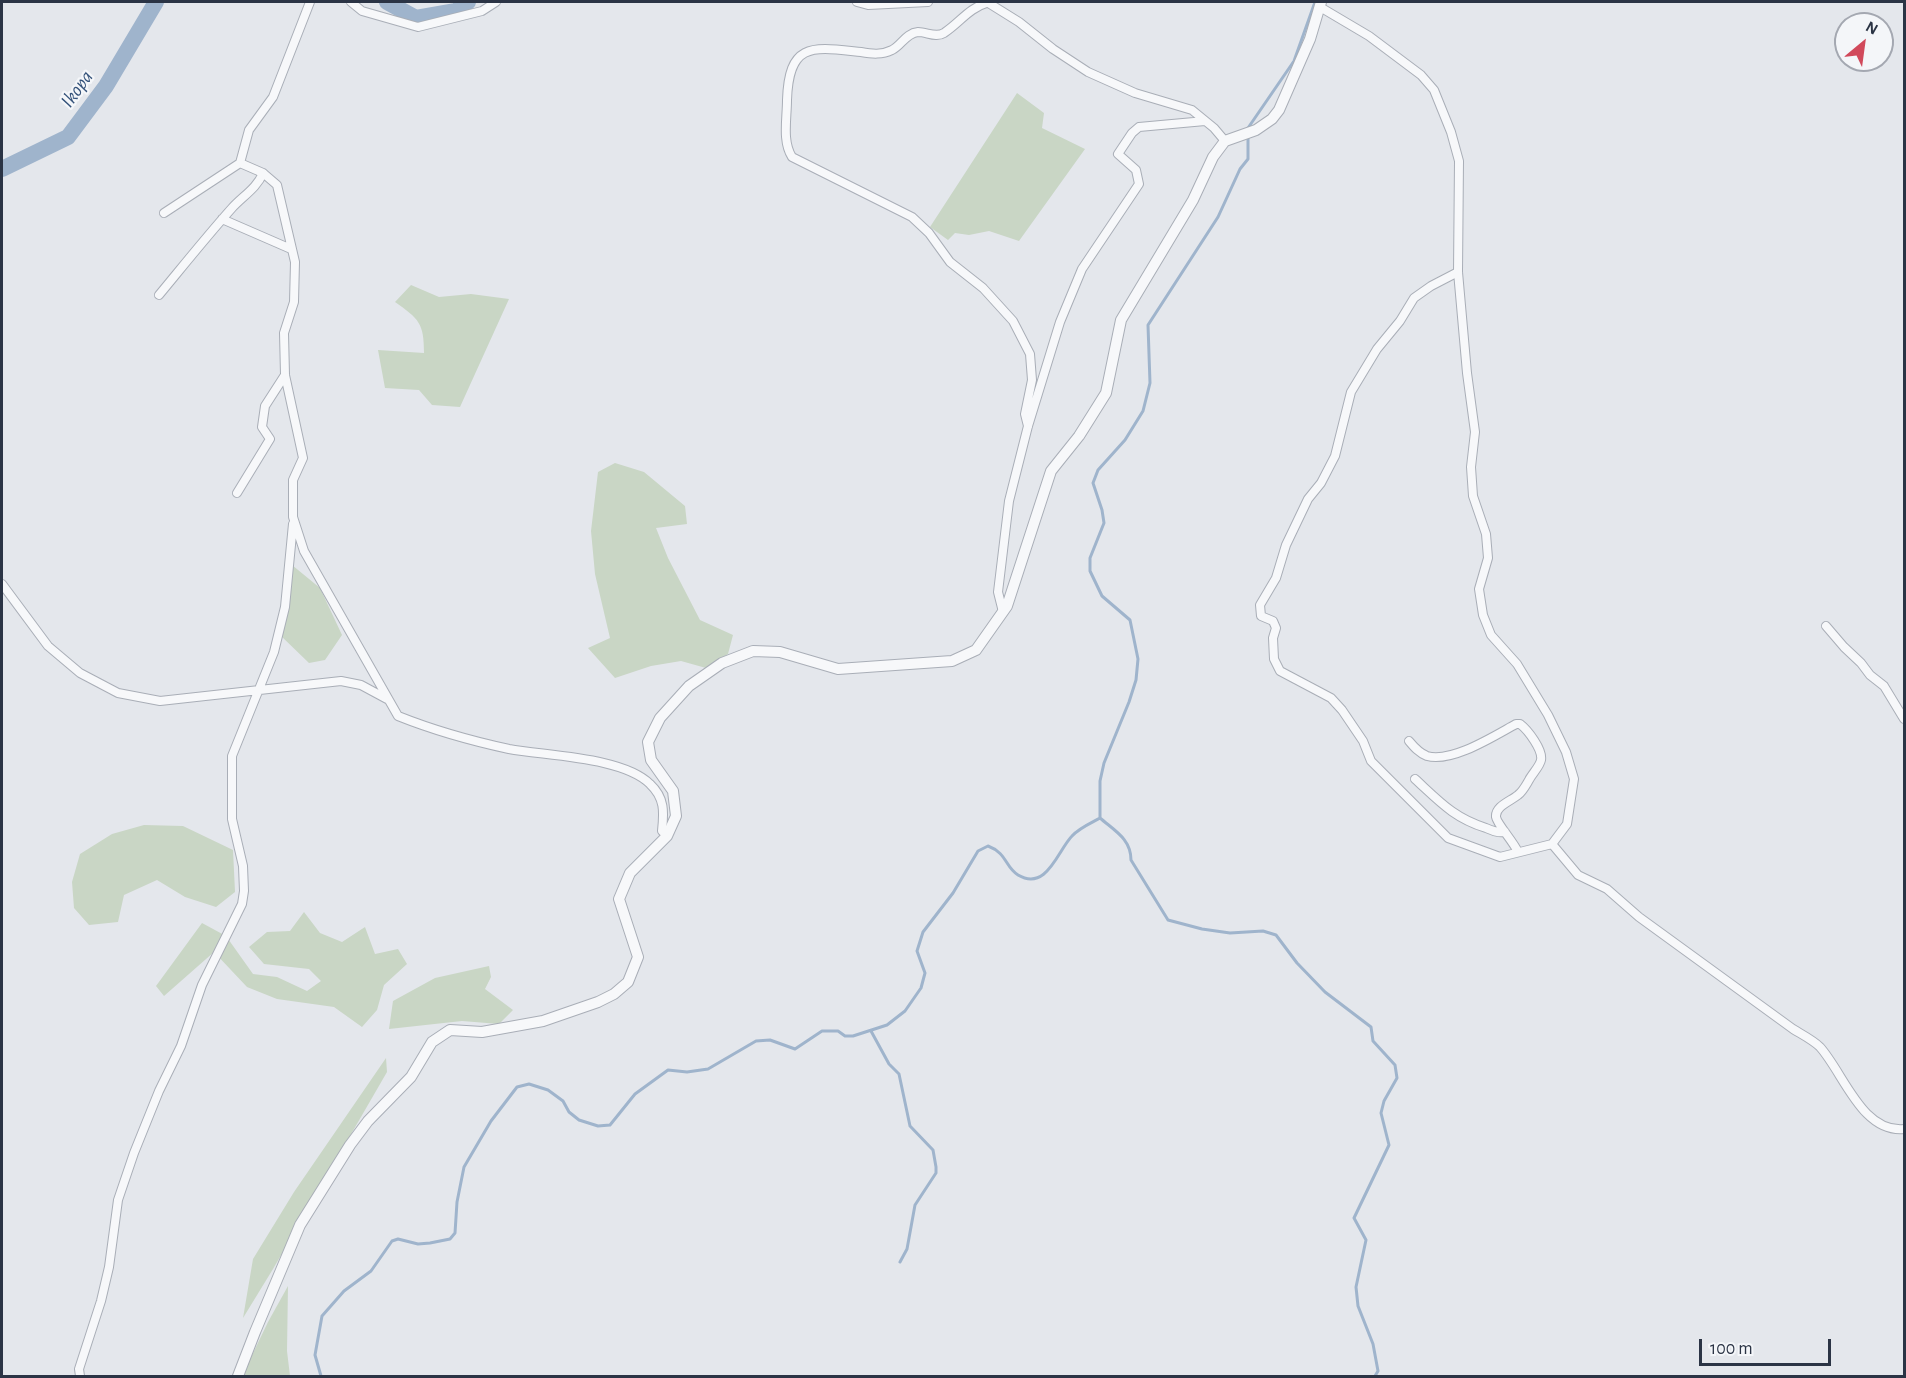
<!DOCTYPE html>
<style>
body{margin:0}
#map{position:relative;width:1906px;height:1378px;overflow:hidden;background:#e4e7ec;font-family:"Alegreya Sans",sans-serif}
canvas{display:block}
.frame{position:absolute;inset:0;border:3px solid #2b3445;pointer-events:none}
.north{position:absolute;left:1834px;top:12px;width:60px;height:60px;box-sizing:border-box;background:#f4f6f9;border:2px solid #a4a8b1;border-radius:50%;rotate:29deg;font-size:16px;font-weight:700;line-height:24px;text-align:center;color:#2b3445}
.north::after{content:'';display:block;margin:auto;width:21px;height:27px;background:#d1495b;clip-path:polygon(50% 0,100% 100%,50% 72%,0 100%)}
.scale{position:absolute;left:1699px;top:1339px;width:132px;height:27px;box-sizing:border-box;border:3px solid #2b3445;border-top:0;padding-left:8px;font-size:18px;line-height:21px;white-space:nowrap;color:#2b3445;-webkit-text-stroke:4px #f4f6f9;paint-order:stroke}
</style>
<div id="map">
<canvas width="1906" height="1378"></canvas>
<div class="frame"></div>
<div class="north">N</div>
<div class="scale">100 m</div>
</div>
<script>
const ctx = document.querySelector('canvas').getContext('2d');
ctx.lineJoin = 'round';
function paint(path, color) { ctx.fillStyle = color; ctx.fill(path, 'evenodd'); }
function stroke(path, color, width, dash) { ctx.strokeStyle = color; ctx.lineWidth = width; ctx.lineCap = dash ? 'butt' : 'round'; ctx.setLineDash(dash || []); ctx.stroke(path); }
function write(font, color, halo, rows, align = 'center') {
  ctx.font = font + ' "Alegreya Sans",sans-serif'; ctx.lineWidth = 4.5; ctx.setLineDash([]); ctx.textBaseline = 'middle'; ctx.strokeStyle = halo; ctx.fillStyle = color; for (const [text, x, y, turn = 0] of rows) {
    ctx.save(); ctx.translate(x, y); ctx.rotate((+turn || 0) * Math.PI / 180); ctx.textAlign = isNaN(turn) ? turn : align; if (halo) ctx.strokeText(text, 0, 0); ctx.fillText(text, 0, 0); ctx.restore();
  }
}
paint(new Path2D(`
 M 1017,93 L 1044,113 L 1042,128 L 1085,149 L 1019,241 L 989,231 L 969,235 L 955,233 L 948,240 L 930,227 Z
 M 411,285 L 439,297 L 471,294 L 509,299 L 460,407 L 432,405 L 419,390 L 385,388 L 378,350 L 424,353 C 424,323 419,319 395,302 Z
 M 615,463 L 644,472 L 685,506 L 687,524 L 656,528 L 668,558 L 700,620 L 733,635 L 728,654 L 706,668 L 681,661 L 651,666 L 615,678 L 588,648 L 610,638 L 595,574 L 591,531 L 598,472 Z
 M 292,565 L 320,588 L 342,635 L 325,660 L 309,663 L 280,635 Z
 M 144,825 L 183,826 L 233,850 L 235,892 L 216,907 L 185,897 L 157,880 L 124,895 L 118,922 L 89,925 L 74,908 L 72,882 L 80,854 L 112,834 Z
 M 304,912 L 320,933 L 342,942 L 365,927 L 375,954 L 398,949 L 407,964 L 384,985 L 377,1010 L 362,1027 L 334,1007 L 277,999 L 247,987 L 214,952 L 164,996 L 156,986 L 202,923 L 226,936 L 253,974 L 277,977 L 307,991 L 321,981 L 309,969 L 264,964 L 249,947 L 267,932 L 290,931 Z
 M 489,966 L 491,977 L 485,989 L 513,1010 L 499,1024 L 462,1021 L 389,1029 L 393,1001 L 435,978 Z
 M 386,1058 L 387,1072 L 273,1269 L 243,1318 L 253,1259 L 294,1192 Z
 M 288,1286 L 287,1351 L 290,1376 L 242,1376 L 268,1322 Z`), '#c9d6c5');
stroke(new Path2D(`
 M 1248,128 L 1294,61 L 1315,2
 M 1248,135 L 1248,159 L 1240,169 L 1218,217 L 1148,325 L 1150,383 L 1143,411 L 1125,440 L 1098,470 L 1093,483 L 1102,510 L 1104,523 L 1090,558 L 1090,571 L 1102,596 L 1130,620 L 1138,659 L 1136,680 L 1129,702 L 1104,763 L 1100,781 L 1100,818 C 1115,831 1131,839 1131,860 L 1168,920 L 1202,929 L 1230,933 L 1263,931 L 1276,935 L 1297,963 L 1325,992 L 1371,1027 L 1373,1041 L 1395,1065 L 1397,1078 L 1384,1101 L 1381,1113 L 1389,1145 L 1354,1218 L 1366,1240 L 1356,1287 L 1358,1306 L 1373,1344 L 1378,1371 L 1375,1376
 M 871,1031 L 889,1064 L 899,1074 L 910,1126 L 933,1150 L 936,1167 L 936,1173 L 915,1205 L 907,1249 L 900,1262
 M 321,1376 L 315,1355 L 322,1316 L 344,1291 L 371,1271 L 392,1241 L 398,1239 L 418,1244 L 430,1243 L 450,1239 L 455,1233 L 457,1202 L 464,1167 L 491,1121 L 517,1087 L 529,1084 L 548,1090 L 563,1101 L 569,1112 L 579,1120 L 598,1126 L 610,1125 L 635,1094 L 668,1070 L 687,1072 L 708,1069 L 756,1041 L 770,1040 L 795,1049 L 822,1031 L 838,1031 L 845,1036 L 853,1036 L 887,1025 L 905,1011 L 921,988 L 925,973 L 917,951 L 923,932 L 953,893 L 978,851 L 988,846 C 1007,853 1005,867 1018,875 C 1047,892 1058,850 1072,836 C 1079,828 1091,823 1100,818`), '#9fb4cc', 3);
stroke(new Path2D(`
 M 387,2 L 416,18 L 456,11 L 468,2
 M 2,169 L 68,137 L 106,86 L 156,2`), '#9fb4cc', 16);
const minor = new Path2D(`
 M 310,2 L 273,97 L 249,130 L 240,163 L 263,173 L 277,185 L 295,262 L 294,302 L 284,333 L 285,375 L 303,458 L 293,480 L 293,517 L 304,551 L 398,716 C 433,730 472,741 509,749 C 547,756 623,757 650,784 C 665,798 664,812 662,831 L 667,836
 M 351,2 L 362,11 L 418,27 L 482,11 L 496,2
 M 857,2 L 868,5 L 928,2
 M 987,2 L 1019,22 L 1053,49 L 1088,72 L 1135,93 L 1192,110 L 1214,128 L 1225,141
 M 989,2 C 967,9 962,21 944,33 C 936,38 927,32 918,32 C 906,33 901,46 892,50 C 882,55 872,54 861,52 C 813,47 789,41 787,100 C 787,119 782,141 792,157 L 912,217 L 929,233 L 950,262 L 983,288 L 1013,321 L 1030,354 L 1032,380 L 1025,414 L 1028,426
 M 1320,7 L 1369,36 L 1421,75 L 1434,90 L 1451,132 L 1459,161 L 1458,272 L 1467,373 L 1475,432 L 1471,467 L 1473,496 L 1486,534 L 1488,558 L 1479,589 L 1483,615 L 1491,635 L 1517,664 L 1548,715 L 1566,752 L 1574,779 L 1567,824 L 1552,844 L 1500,857 L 1448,838 L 1371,761 L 1363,741 L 1342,710 L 1331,698 L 1280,671 L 1274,659 L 1273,638 L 1276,628 L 1273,621 L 1261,616 L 1260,605 L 1276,578 L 1286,545 L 1308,499 L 1321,483 L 1335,456 L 1351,392 L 1377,349 L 1400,321 L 1414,298 L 1431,286 L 1458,272
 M 164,213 L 240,163
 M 222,219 L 291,249
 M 159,295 C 183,266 207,236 232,208 C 243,196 257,188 263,173
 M 237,493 L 270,439 L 262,427 L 265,406 L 285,375
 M 2,584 L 48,646 L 80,673 L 118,693 L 160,701 L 341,681 L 361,685 L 387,699
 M 1003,612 L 998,592 L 1009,501 L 1028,426 L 1060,322 L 1082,269 L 1139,184 L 1136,170 L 1118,154 L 1132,133 L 1139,127 L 1205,121
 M 1826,626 L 1844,647 L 1861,663 L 1870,675 L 1884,686 L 1904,719
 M 1409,741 C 1414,747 1419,753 1427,756 C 1452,763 1494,736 1516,724 L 1520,724 C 1528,730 1543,750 1541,760 C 1540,766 1532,774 1529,780 C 1526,785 1523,791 1518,795 C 1511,801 1495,806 1496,817 C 1497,824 1513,841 1518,852
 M 1415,779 C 1440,802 1454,818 1486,828 C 1493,831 1498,833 1505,832
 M 1552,844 L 1578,875 L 1607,889 L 1639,917 L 1793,1029 C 1801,1034 1813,1040 1820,1047 C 1844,1074 1862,1133 1904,1129
 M 80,1376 L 79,1369 L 101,1301 L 109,1267 L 118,1200 L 134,1153 L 159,1091 L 181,1046 L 202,985 L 242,904 L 244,891 L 243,866 L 232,819 L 232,756 L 274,652 L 285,607 L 293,524`);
const tertiary = new Path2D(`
 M 238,1376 L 255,1332 L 300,1225 L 350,1145 L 368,1121 L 411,1077 L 432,1042 L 450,1030 L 482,1032 L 543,1021 L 598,1002 L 614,994 L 628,982 L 638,957 L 619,899 L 630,873 L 667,836 L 676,816 L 673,791 L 651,760 L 648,742 L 660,718 L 689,686 L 722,663 L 753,651 L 780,652 L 838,669 L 952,661 L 976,650 L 1007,606 L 1051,471 L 1079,436 L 1106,393 L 1121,320 L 1193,200 L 1213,157 L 1225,141 L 1256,130 L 1272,119 L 1279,110 L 1310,39 L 1321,2`);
stroke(minor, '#a9aeb7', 10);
stroke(tertiary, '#a9aeb7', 12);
stroke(minor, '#f7f8fa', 8);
stroke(tertiary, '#f7f8fa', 10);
write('italic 20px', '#34527a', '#f4f6f9', [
 ["Ikopa",77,89,-54]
]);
</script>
